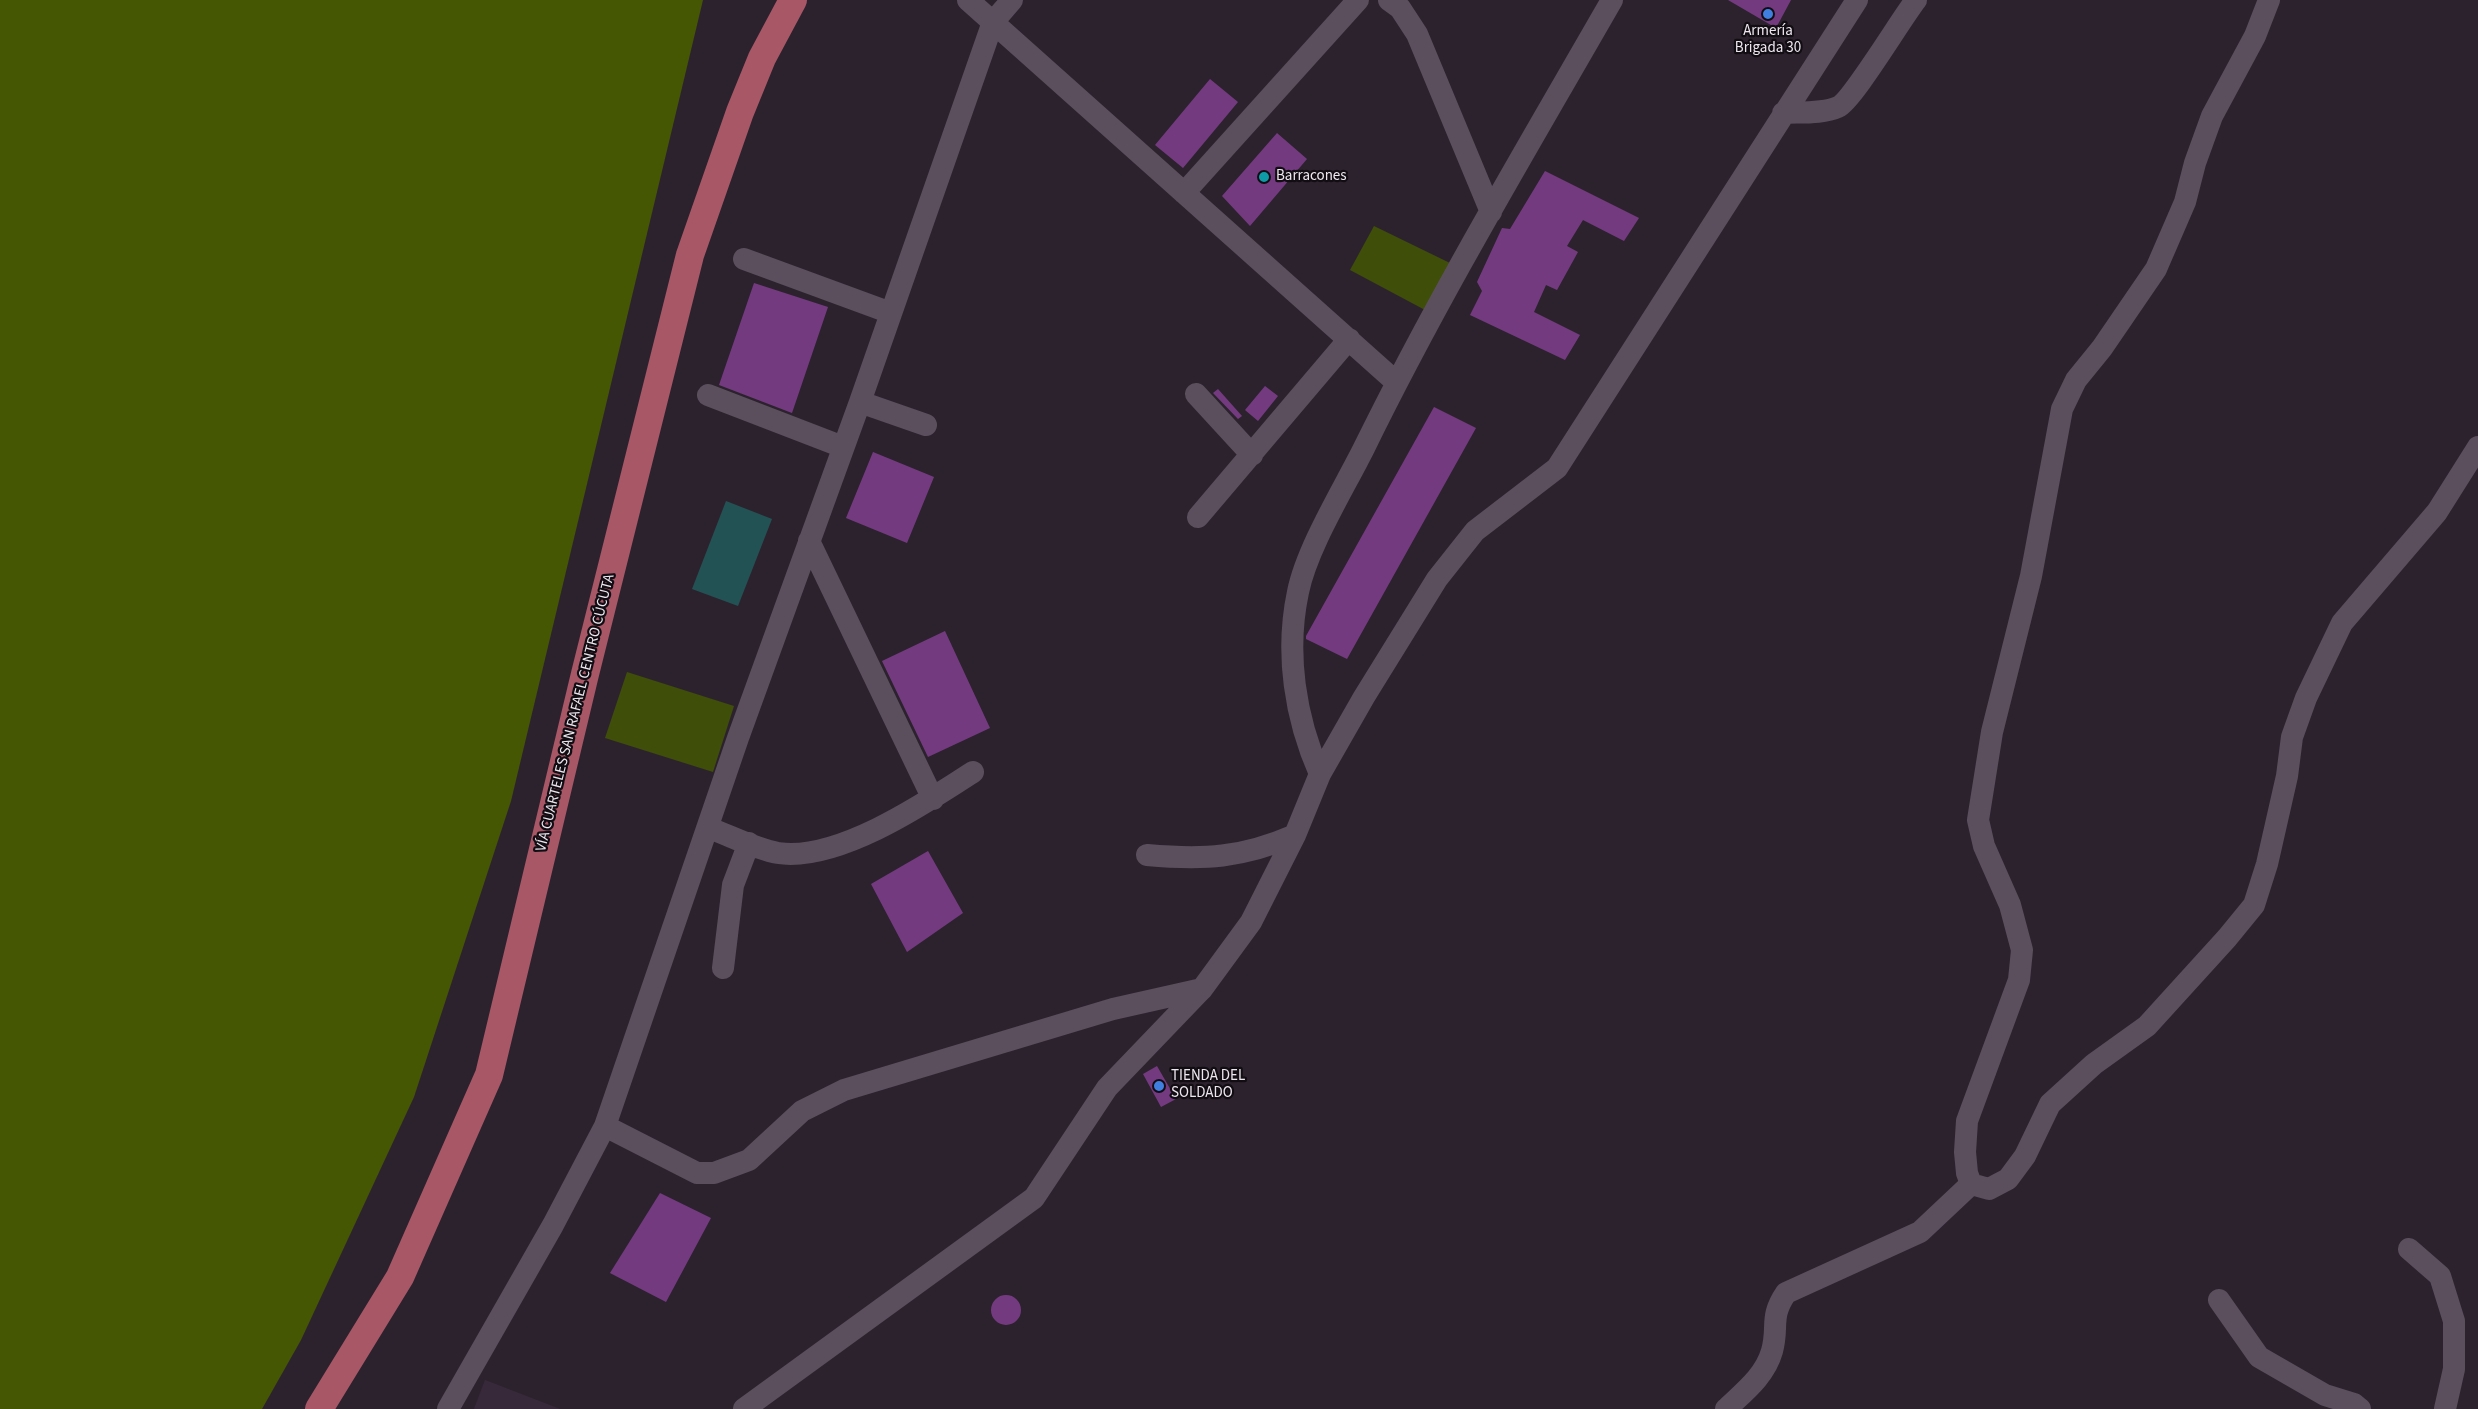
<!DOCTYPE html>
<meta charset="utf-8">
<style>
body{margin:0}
canvas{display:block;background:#2c222e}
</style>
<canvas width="2478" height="1409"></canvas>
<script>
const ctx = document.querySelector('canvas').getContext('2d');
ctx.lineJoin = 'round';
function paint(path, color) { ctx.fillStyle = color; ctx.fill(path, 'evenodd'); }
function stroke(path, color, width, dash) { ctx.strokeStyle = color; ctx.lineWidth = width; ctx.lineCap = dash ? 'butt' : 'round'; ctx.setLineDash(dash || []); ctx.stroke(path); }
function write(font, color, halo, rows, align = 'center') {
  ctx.font = font + ' "Source Sans 3",sans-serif'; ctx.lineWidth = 4.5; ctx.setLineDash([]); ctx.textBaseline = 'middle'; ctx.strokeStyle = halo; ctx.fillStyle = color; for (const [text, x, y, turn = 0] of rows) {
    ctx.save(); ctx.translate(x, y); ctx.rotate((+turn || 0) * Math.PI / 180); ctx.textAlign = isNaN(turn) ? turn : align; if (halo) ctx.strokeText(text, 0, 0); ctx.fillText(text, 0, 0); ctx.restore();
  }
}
paint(new Path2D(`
 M 485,1380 L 560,1409 L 474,1409 Z`), '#38293a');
paint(new Path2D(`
 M 1374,226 L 1452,264 L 1425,310 L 1350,270 Z
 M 627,672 L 734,706 L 713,772 L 605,738 Z`), '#3f4e08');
paint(new Path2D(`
 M 0,0 L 703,0 L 511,801 L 414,1097 L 301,1340 L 262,1409 L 0,1409 Z`), '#465703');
paint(new Path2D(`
 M 726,501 L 772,519 L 738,606 L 692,589 Z`), '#235254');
paint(new Path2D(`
 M 1728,0 L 1791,0 L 1776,28 Z
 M 1210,79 L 1238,102 L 1183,168 L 1155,145 Z
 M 1277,133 L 1307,159 L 1250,226 L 1222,196 Z
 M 1545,171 L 1639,218 L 1624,241 L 1583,220 L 1567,246 L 1578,252 L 1557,290 L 1546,285 L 1534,312 L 1580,335 L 1565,360 L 1470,315 L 1482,291 L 1477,282 L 1502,228 L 1510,229 Z
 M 754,283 L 828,307 L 792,413 L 719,385 Z
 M 1265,386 L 1278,396 L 1258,421 L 1245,410 Z
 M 1218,389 L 1242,416 L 1238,419 L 1213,393 Z
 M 1434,407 L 1476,428 L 1347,659 L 1306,639 L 1306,636 Z
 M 873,452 L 934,477 L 907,543 L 846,518 Z
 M 945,631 L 990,728 L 928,757 L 882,661 Z
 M 928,851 L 963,913 L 907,952 L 871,884 Z
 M 1157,1066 L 1176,1099 L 1161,1107 L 1143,1074 Z
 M 660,1193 L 711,1218 L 666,1302 L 610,1273 Z
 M991 1310a15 15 0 1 1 30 0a15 15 0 1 1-30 0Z`), '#743a7f');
stroke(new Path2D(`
 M 968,0 L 1396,382
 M 1389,0 L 1400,8 L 1417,34 L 1491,212
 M 1783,113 C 1800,112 1822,114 1838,107 C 1852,101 1901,19 1916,0
 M 1184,193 L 1358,0
 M 744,259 L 891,313
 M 1196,394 L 1252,455
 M 708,395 L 843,447
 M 860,402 L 926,425
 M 1198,517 L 1349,339
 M 809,541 L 933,799
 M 1320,774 C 1295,718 1285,653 1298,592 C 1307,548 1343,490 1364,448 C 1439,295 1527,148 1612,0
 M 709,828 C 731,836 755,849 778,853 C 837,862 924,804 973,772
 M 1147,855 C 1204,860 1242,858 1295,835
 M 723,968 L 733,885 L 749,843
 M 605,1126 L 697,1173 L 714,1173 L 749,1160 L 802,1111 L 844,1090 L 1113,1009 L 1202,989
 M 1971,1184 L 1967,1173 L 1965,1152 L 1967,1121 L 2019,980 L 2022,950 L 2010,905 L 1984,846 L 1978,820 L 1992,732 L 2031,576 L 2062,409 L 2076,380 L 2102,348 L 2156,269 L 2185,202 L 2195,163 L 2212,116 L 2255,36 L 2269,0
 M 1971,1184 L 1989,1189 L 2008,1179 L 2025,1156 L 2050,1104 L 2094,1064 L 2147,1026 L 2227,938 L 2254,905 L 2267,864 L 2287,776 L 2292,737 L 2306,698 L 2342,623 L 2437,512 L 2478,447
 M 2409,1249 L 2440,1276 L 2454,1321 L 2454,1369 L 2445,1409
 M 2219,1300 L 2259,1357 L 2325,1395 L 2354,1404 L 2360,1409
 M 448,1409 L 553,1225 L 605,1126 L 738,738 L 860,402 L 993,22 L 1012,0
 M 744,1409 L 1034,1198 L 1107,1088 L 1202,989 L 1251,922 L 1295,835 L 1320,774 L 1364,697 L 1437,579 L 1475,531 L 1557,468 L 1857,0
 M 1726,1409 C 1744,1392 1765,1376 1772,1351 C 1779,1326 1769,1318 1786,1293 L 1920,1232 L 1971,1184`), '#5b4f5d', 22);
stroke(new Path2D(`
 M 319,1409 L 400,1277 L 489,1075 L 585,674 L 690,255 L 740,112 L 762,58 L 793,0`), '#a85766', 28);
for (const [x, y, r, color] of [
 [1768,14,6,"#3f7fe0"],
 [1264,177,6,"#0f9aa8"],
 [1159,1086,6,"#3f7fe0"]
]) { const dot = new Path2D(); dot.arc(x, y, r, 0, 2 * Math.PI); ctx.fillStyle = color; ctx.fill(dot); stroke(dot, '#120d13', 2); }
write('15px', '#eee7f0', '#120d13', [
 ["Armería",1768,32,"center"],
 ["Brigada 30",1768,49,"center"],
 ["Barracones",1276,177],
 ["TIENDA DEL",1171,1077],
 ["SOLDADO",1171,1094]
], 'left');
write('15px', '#eee7f0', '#120d13', [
 ["VÍA CUARTELES SAN RAFAEL CENTRO CÚCUTA",576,713,-76]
]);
</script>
